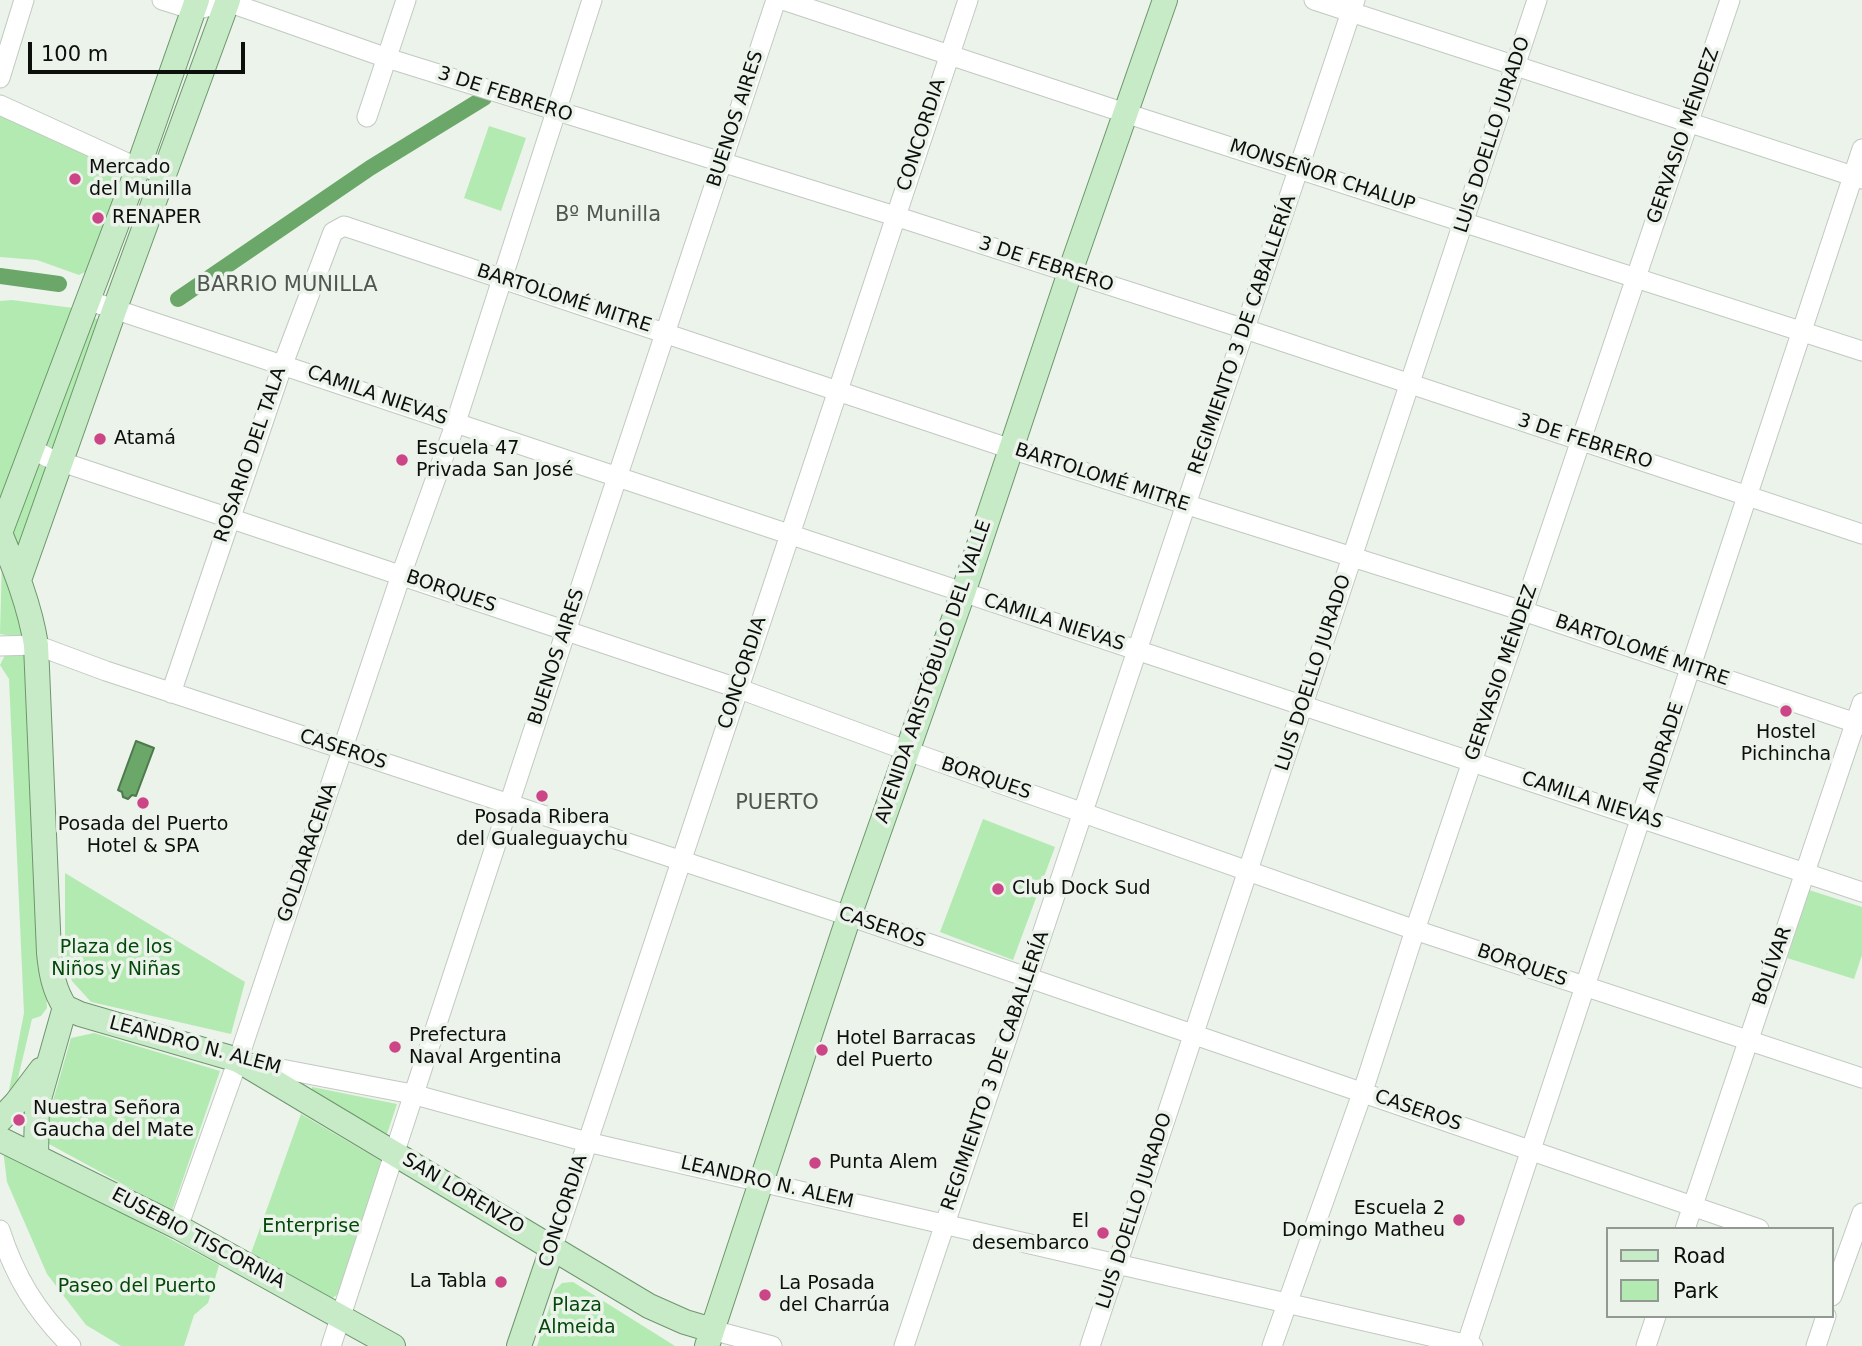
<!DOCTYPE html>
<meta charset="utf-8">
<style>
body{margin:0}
#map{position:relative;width:1862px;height:1346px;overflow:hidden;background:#ebf3eb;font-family:"DejaVu Sans",sans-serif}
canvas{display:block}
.legend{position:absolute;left:1606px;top:1227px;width:228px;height:91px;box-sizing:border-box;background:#ebf3eb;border:2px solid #929892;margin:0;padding:9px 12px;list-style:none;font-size:21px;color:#0d0f0c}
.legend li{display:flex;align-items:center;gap:14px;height:35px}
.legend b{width:35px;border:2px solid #929892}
.scale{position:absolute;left:28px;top:42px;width:217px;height:32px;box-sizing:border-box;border:4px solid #0d0f0c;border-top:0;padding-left:9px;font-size:21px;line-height:24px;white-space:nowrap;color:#0d0f0c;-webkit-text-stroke:5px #ebf3eb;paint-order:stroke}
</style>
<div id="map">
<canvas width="1862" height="1346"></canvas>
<ul class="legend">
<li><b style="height:9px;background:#c8ebc7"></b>Road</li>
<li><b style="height:19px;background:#b3eab1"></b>Park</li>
</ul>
<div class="scale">100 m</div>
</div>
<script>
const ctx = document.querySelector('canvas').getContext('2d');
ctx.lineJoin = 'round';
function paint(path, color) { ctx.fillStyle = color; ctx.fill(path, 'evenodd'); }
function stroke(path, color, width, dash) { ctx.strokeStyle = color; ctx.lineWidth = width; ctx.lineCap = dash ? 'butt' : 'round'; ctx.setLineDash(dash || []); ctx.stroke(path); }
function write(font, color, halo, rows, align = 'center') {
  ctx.font = font + ' "DejaVu Sans",sans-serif'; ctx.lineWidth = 7; ctx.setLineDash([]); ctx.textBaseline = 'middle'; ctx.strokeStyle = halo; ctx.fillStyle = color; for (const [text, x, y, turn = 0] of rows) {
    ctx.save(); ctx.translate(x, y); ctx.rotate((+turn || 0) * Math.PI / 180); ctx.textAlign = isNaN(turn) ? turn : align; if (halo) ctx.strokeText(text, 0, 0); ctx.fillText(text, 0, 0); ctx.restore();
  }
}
paint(new Path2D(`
 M 0,115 L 110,163 L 119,175 L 120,187 L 87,271 L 79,275 L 37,260 L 0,257 Z
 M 489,126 L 526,138 L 501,211 L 464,198 Z
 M 12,300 L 73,308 L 0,510 L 0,301 Z
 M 86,315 L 105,322 L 59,450 L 40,444 Z
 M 35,456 L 54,464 L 21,562 L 3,538 Z
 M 2,560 L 29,639 L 0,634 Z
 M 7,651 L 27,655 L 30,661 L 47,1008 L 41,1016 L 32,1019 L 15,1091 L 6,1106 L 24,1013 L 9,679 L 0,665 Z
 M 983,819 L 1055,847 L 1013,960 L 940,932 Z
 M 65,873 L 245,982 L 231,1034 L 91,1002 L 72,981 L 65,959 Z
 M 1809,890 L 1862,907 L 1862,955 L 1854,979 L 1787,958 Z
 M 94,1033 L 220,1071 L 172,1211 L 49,1144 L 48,1118 L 71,1038 Z
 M 312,1087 L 397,1104 L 387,1134 L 312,1092 Z
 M 301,1114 L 381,1161 L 341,1292 L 328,1301 L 250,1256 Z
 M 3,1149 L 219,1265 L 208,1303 L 194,1315 L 184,1346 L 121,1346 L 86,1325 L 47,1274 L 7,1182 Z
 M 573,1282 L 675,1346 L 537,1346 L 555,1290 L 562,1283 Z`), '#b3eab1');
const water = new Path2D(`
 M 136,741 L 154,748 L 136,796 L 132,795 L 128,799 L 123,797 L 122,792 L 118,790 Z`);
paint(water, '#6aa769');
stroke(water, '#4e794d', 2);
stroke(new Path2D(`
 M 0,276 L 59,284
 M 178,299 L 370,168 L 484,98`), '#6aa769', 16);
const minor = new Path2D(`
 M 162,0 L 194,10 L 228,2 L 387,58 L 895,216 L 1245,329 L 1862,534
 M 783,0 L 1125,113 L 1862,351
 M 1314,0 L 1862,179
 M 0,78 L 24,0
 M 0,105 L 138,168 L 150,169 L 164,174
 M 367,117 L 406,0
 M 87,300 L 1862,892
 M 33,449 L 47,457 L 737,688 L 908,751 L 1415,930 L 1862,1078
 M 0,646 L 36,645 L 106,671 L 849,916 L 1759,1229
 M 171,693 L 283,364 L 333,232 L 344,226 L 1011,449 L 1523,611 L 1862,725
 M 250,1063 L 412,1094 L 587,1142 L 1473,1346
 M 178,1227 L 238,1060 L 401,575 L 456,422 L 592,0
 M 1685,1229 L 1862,703
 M 0,1230 C 15,1277 36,1311 71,1346
 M 552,1249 L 968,0
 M 1832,1296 L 1862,1213
 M 712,1330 L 772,1346
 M 331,1346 L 566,631 L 776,0
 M 904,1346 L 1355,0
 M 1090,1346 L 1537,0
 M 1272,1346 L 1363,1091 L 1415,930 L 1730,0
 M 1466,1346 L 1862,149
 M 1646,1346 L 1656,1316
 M 1816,1346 L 1826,1316`);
const major = new Path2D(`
 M 0,533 L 138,168 L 197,0
 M 0,533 C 15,569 30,606 36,645 L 49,953 C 51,973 54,990 65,1007
 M 19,580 L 115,308 L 228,0
 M 65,1007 L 80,1014 L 238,1060 L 649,1306 L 685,1322 L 712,1330
 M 0,1120 L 16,1103 L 41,1070
 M 0,1139 L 178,1227 L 393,1346
 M 36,1155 L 37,1106 L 65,1007
 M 519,1346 L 552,1249
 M 707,1346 L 849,916 L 963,593 L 1070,272 L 1165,0`);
stroke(minor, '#c1c9c1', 21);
stroke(major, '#6e966d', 26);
stroke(minor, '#fff', 19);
stroke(major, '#c8ebc7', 24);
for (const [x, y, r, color] of [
 [75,179,7,"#cc4687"],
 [98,218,7,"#cc4687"],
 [100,439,7,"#cc4687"],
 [402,460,7,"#cc4687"],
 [1786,711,7,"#cc4687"],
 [542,796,7,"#cc4687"],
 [143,803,7,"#cc4687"],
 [998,889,7,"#cc4687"],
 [395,1047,7,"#cc4687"],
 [822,1050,7,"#cc4687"],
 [19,1120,7,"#cc4687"],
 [815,1163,7,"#cc4687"],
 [1459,1220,7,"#cc4687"],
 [1103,1233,7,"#cc4687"],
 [501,1282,7,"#cc4687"],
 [765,1295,7,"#cc4687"]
]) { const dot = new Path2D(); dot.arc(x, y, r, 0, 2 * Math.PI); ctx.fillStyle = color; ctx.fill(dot); stroke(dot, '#ebf3eb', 2.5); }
write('19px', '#0d0f0c', '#ebf3eb', [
 ["3 DE FEBRERO",505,95,18],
 ["BUENOS AIRES",736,119,-72],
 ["CONCORDIA",922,135,-72],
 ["LUIS DOELLO JURADO",1493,135,-72],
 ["GERVASIO MÉNDEZ",1684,136,-71],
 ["MONSEÑOR CHALUP",1322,176,18],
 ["3 DE FEBRERO",1046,265,18],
 ["BARTOLOMÉ MITRE",564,299,18],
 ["REGIMIENTO 3 DE CABALLERÍA",1243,335,-71],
 ["CAMILA NIEVAS",377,396,19],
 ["3 DE FEBRERO",1585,442,18],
 ["ROSARIO DEL TALA",251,455,-71],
 ["BARTOLOMÉ MITRE",1102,478,18],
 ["BORQUES",451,592,19],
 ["CAMILA NIEVAS",1054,623,18],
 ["BARTOLOMÉ MITRE",1642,651,19],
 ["BUENOS AIRES",557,657,-72],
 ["AVENIDA ARISTÓBULO DEL VALLE",934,672,-71],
 ["CONCORDIA",743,673,-72],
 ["LUIS DOELLO JURADO",1314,673,-72],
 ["GERVASIO MÉNDEZ",1502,673,-71],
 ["ANDRADE",1664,748,-72],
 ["CASEROS",343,750,18],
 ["BORQUES",986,779,19],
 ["CAMILA NIEVAS",1592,801,18],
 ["GOLDARACENA",308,853,-71],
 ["CASEROS",882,928,19],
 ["BORQUES",1522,966,19],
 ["BOLÍVAR",1773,966,-71],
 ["LEANDRO N. ALEM",195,1046,15],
 ["REGIMIENTO 3 DE CABALLERÍA",996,1071,-71],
 ["CASEROS",1418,1111,19],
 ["LEANDRO N. ALEM",767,1183,13],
 ["SAN LORENZO",463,1194,31],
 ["CONCORDIA",564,1211,-72],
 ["LUIS DOELLO JURADO",1135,1211,-72],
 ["EUSEBIO TISCORNIA",198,1239,28]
]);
write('19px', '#0d0f0c', '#ebf3eb', [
 ["Mercado",89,168],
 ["del Munilla",89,190],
 ["RENAPER",112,218],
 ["Atamá",114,439],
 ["Escuela 47",416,449],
 ["Privada San José",416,471],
 ["Hostel",1786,733,"center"],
 ["Pichincha",1786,755,"center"],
 ["Posada Ribera",542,818,"center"],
 ["del Gualeguaychu",542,840,"center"],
 ["Posada del Puerto",143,825,"center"],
 ["Hotel & SPA",143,847,"center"],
 ["Club Dock Sud",1012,889],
 ["Prefectura",409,1036],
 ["Naval Argentina",409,1058],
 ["Hotel Barracas",836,1039],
 ["del Puerto",836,1061],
 ["Nuestra Señora",33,1109],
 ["Gaucha del Mate",33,1131],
 ["Punta Alem",829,1163],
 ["Escuela 2",1445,1209,"right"],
 ["Domingo Matheu",1445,1231,"right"],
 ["El",1089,1222,"right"],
 ["desembarco",1089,1244,"right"],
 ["La Tabla",487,1282,"right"],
 ["La Posada",779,1284],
 ["del Charrúa",779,1306]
], 'left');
write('19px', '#03490a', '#ebf3eb', [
 ["Plaza de los",116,948],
 ["Niños y Niñas",116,970],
 ["Enterprise",311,1227],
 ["Paseo del Puerto",137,1287],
 ["Plaza",577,1306],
 ["Almeida",577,1328]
]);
write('21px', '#505750', '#ebf3eb', [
 ["Bº Munilla",608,216],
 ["BARRIO MUNILLA",287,286],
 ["PUERTO",777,804]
]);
</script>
